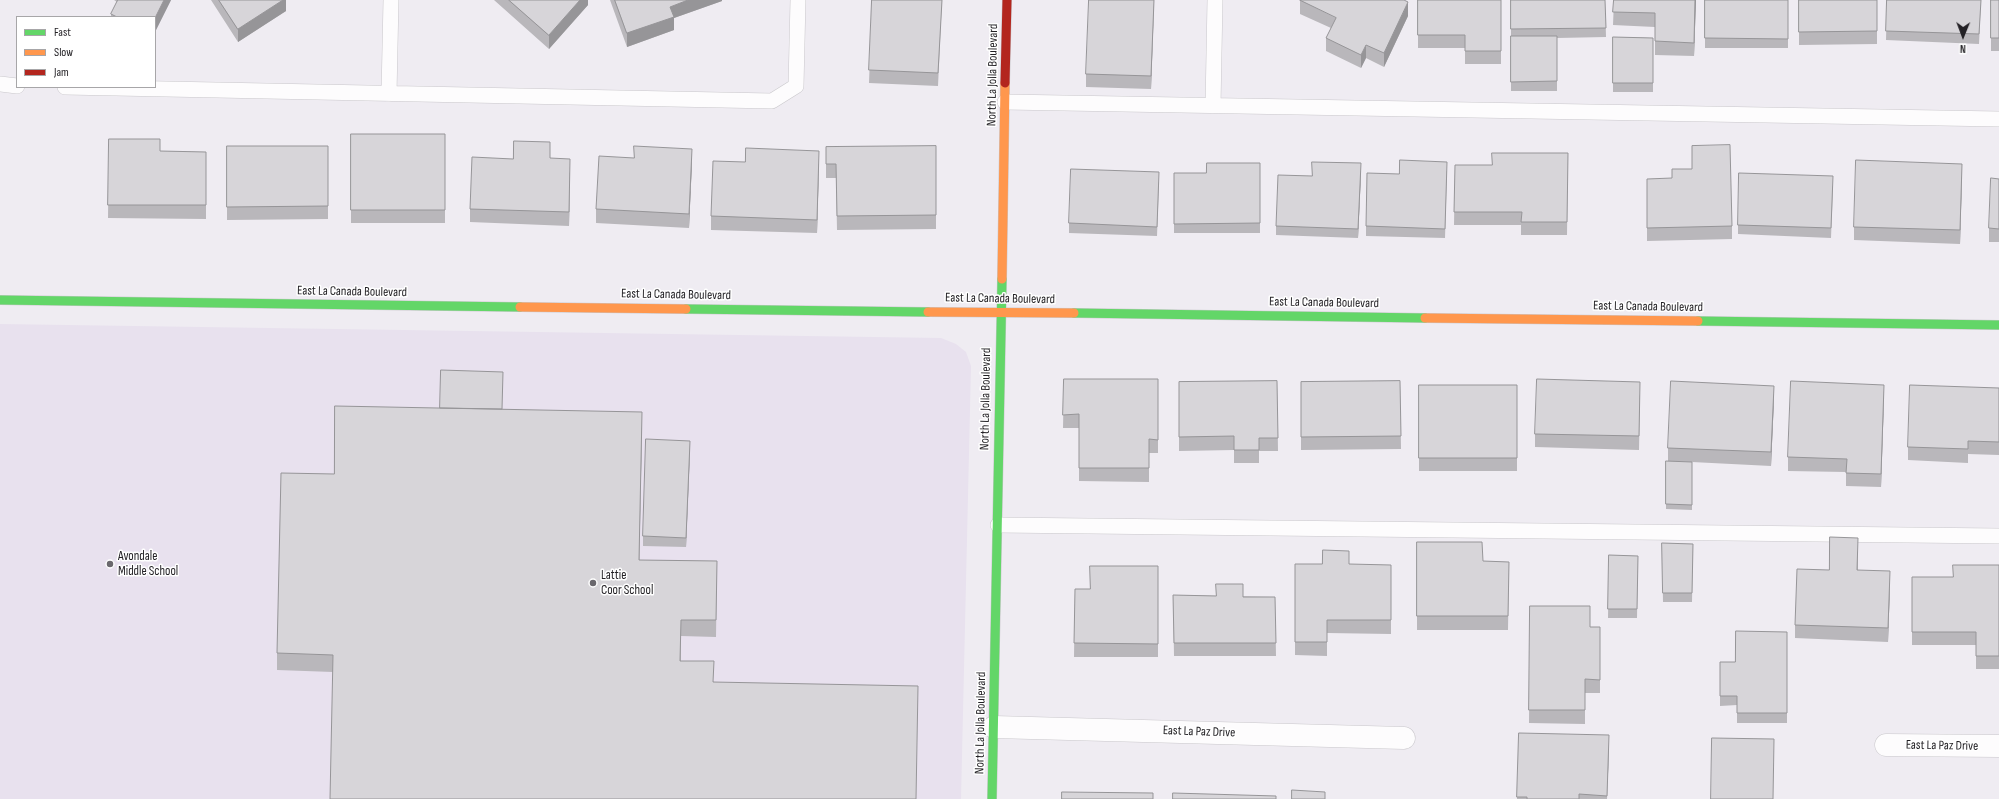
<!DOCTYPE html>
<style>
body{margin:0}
#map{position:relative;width:1999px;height:799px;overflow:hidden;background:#efecf2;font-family:"Sofia Sans Condensed",sans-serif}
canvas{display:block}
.legend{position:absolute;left:16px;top:16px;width:140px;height:72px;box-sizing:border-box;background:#fff;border:1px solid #a7a6a8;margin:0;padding:5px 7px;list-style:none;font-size:12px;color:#232125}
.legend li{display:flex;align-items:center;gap:8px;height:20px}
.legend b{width:20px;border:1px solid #a7a6a8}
.north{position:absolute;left:1943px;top:16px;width:40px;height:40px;-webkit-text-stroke:3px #fff;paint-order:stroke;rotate:181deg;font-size:11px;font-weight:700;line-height:16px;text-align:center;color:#232125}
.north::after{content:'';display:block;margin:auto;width:14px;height:18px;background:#232125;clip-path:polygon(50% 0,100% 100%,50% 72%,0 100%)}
</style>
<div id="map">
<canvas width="1999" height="799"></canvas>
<ul class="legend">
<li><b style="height:5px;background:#63d668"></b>Fast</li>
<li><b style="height:5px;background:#ff974d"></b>Slow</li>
<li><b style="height:5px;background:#b3261e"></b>Jam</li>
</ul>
<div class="north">N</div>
</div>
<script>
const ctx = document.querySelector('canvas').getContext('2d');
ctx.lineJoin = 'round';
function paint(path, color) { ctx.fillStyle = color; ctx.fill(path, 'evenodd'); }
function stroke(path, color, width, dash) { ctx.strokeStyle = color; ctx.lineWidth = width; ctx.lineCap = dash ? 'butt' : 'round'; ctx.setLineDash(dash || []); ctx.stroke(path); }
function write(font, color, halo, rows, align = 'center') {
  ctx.font = font + ' "Sofia Sans Condensed",sans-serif'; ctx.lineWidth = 3; ctx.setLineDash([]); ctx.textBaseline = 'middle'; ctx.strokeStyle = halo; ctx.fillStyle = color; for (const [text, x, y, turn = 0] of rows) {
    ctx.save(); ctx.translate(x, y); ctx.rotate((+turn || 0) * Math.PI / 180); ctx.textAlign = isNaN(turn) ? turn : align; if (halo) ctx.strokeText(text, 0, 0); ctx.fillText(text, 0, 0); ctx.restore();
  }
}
paint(new Path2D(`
 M 0,324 L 941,338 L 956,344 L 966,352 L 971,366 L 961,799 L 0,799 Z`), '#e8e1ee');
const lane = new Path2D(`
 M 0,84 L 17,86
 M 65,87 L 772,101 L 796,86 L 798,0
 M 389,94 L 391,0
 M 1005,102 L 1999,119
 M 1213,106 L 1215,0
 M 998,525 L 1999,536`);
const street = new Path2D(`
 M 994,727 L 1404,738
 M 1886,745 L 1999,746`);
const fast = new Path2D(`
 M 0,300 L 520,307
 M 686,309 L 928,312
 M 1074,313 L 1425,318
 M 1698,321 L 1999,325
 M 992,799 L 1002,279`);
const slow = new Path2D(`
 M 1002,279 L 1005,83
 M 520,307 L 686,309
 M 928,312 L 1074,313
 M 1425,318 L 1698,321`);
const jam = new Path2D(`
 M 1005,83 L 1007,0`);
stroke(lane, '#c9c7cb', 16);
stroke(street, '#c9c7cb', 23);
stroke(fast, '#c9c7cb', 10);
stroke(slow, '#c9c7cb', 10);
stroke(jam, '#c9c7cb', 10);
stroke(lane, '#fdfcfd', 15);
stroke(street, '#fdfcfd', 22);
stroke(fast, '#63d668', 9);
stroke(slow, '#ff974d', 9);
stroke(jam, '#b3261e', 9);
paint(new Path2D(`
 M 114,0 L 171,0 L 155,32 L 155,17 L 111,17 L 111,14 L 117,2 Z
 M 211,0 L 286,0 L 286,11 L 238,42 Z
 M 494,0 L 588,0 L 588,5 L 549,49 Z
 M 610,0 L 722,0 L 722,1 L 674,18 L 674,30 L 627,47 Z
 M 872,0 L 942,0 L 938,86 L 869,83 Z
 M 1154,0 L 1151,89 L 1086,87 L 1086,74 Z
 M 1300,0 L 1408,16 L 1384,67 L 1366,58 L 1361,68 L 1326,51 L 1326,38 L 1331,28 L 1300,14 Z
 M 1418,0 L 1501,0 L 1501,64 L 1465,64 L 1465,48 L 1418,48 Z
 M 1511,0 L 1605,0 L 1606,37 L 1557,38 L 1557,91 L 1511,91 Z
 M 1614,0 L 1696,0 L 1694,56 L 1655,55 L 1655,27 L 1613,25 Z
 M 1705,0 L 1788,0 L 1788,48 L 1705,48 Z
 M 1799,0 L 1877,0 L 1877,44 L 1799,45 Z
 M 1887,0 L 1981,0 L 1979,44 L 1886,40 Z
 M 1991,0 L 1999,0 L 1999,51 L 1991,51 Z
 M 1613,37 L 1653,38 L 1653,92 L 1613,92 Z
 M 351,134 L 445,134 L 445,223 L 351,223 Z
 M 109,139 L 160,151 L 206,152 L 206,219 L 108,218 Z
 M 227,146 L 328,146 L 328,219 L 227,220 Z
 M 936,146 L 936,229 L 837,230 L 836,178 L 826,178 L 826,147 Z
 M 1568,153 L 1567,235 L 1521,235 L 1521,225 L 1454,225 L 1455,165 L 1492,165 Z
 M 550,158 L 570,173 L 569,226 L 470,222 L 470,209 L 513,159 Z
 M 692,162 L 689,228 L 596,223 L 596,209 Z
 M 745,162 L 819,164 L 817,233 L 711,230 L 711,216 Z
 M 1260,163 L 1260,233 L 1174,233 L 1174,173 L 1206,173 Z
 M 1447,171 L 1445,238 L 1366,236 L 1366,226 L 1399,174 Z
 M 1361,173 L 1358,238 L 1276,235 L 1276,226 L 1312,176 Z
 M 1962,177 L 1960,244 L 1854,240 L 1854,227 Z
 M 1647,179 L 1732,226 L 1732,239 L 1647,241 Z
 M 1999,179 L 1999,242 L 1989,242 L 1989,228 Z
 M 1159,182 L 1157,236 L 1069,233 L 1069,223 Z
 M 1833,186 L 1831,238 L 1738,234 L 1738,225 Z
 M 1064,379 L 1158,379 L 1158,453 L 1149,453 L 1149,482 L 1079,481 L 1079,428 L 1063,428 Z
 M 1277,381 L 1278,451 L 1259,451 L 1259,463 L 1234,463 L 1234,450 L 1179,451 L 1179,382 Z
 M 1400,381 L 1401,449 L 1301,450 L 1301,382 Z
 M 1419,385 L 1517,385 L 1517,471 L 1419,471 Z
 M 1999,388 L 1999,455 L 1968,454 L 1968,463 L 1908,460 L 1908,447 Z
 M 1640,395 L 1639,450 L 1535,447 L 1535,434 Z
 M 1884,398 L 1881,487 L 1846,486 L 1846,472 L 1788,471 L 1788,457 Z
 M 1774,399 L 1771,466 L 1692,462 L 1692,510 L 1666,509 L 1666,461 L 1668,461 L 1668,448 Z
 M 502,409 L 642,428 L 639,560 L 717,561 L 716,637 L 681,636 L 681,661 L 714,682 L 918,703 L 333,672 L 277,670 L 277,653 L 334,474 Z
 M 690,450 L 686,547 L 643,546 L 643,536 Z
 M 1417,542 L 1483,561 L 1509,562 L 1508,630 L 1417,630 Z
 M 1662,543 L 1693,544 L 1692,602 L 1663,602 Z
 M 1858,551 L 1858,570 L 1890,585 L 1888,642 L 1795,638 L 1795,625 L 1829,570 Z
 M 1609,555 L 1638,556 L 1637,618 L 1608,618 Z
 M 1295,564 L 1391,565 L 1391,634 L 1327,633 L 1327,656 L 1295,655 Z
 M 1999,565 L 1999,669 L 1976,669 L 1976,645 L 1912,645 L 1912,577 L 1953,577 Z
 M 1158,566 L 1158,657 L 1074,657 L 1075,589 L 1090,589 Z
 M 1173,595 L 1275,597 L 1276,656 L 1174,656 Z
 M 1530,606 L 1590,627 L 1600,627 L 1600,693 L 1585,693 L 1585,724 L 1529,723 Z
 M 1787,632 L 1787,723 L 1737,723 L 1737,705 L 1720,706 L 1720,662 L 1735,662 Z
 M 1519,733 L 1609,749 L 1607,799 L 1517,799 Z`), '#b9b7bb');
paint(new Path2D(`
 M 164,0 L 171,0 L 155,32 L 155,18 Z
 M 283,0 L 286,0 L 286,11 L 238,42 L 238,29 Z
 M 580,0 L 588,0 L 588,5 L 549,49 L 549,35 Z
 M 688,0 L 722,0 L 722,1 L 674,18 L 674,30 L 627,47 L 627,33 L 670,7 Z
 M 1154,0 L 1154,7 L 1151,89 L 1151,76 Z
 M 1695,0 L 1696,0 L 1694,56 L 1694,43 Z
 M 1408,2 L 1408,16 L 1384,67 L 1384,53 Z
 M 1366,45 L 1366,58 L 1361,68 L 1361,55 Z
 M 692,149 L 692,162 L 689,228 L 689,214 Z
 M 819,151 L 819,164 L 817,233 L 817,220 Z
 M 570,159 L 570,173 L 569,226 L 569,212 Z
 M 1361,163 L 1361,173 L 1358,238 L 1358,229 Z
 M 1962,164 L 1962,177 L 1960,244 L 1960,230 Z
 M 1884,385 L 1884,398 L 1881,487 L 1881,474 Z
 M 1774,386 L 1774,399 L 1771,466 L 1771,452 Z
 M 642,412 L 642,428 L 639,576 L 639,560 Z
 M 690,441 L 690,450 L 686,547 L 686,538 Z
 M 1890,571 L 1890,585 L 1888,642 L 1888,628 Z
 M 1609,735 L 1609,749 L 1607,799 Z`), '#969598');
const building = new Path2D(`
 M 118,0 L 164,0 L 155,18 L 155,17 L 117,17 L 111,14 Z
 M 219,0 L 283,0 L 238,29 Z
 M 509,0 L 580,0 L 549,35 Z
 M 615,0 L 688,0 L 670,7 L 674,17 L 627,33 Z
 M 872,0 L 942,0 L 938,73 L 869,70 Z
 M 1089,0 L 1154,0 L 1151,76 L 1086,74 Z
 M 1300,0 L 1404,0 L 1408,2 L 1384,53 L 1366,45 L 1361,55 L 1326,38 L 1336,18 Z
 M 1418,0 L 1501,0 L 1501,51 L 1465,51 L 1465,35 L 1418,35 Z
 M 1511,0 L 1605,0 L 1606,28 L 1511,29 Z
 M 1614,0 L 1695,0 L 1694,43 L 1655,41 L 1655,13 L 1613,12 Z
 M 1705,0 L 1788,0 L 1788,39 L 1705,38 Z
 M 1799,0 L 1877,0 L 1877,31 L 1799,32 Z
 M 1887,0 L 1981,0 L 1979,34 L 1886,31 Z
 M 1991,0 L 1999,0 L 1999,38 L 1991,38 Z
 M 1511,36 L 1557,36 L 1557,81 L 1511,82 Z
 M 1613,37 L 1653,38 L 1653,83 L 1613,83 Z
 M 351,134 L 445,134 L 445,210 L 351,210 Z
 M 109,139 L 160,139 L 160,151 L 206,152 L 206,205 L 108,205 Z
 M 514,141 L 550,142 L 550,158 L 570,159 L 569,212 L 470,209 L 472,157 L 513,159 Z
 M 1730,145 L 1732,226 L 1647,228 L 1647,179 L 1672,178 L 1672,169 L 1692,169 L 1692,146 Z
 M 227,146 L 328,146 L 328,206 L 227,207 Z
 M 634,146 L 692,149 L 689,214 L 596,209 L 599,156 L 634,158 Z
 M 936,146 L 936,215 L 837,216 L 836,164 L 826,164 L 826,147 Z
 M 746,148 L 819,151 L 817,220 L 711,216 L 713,161 L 745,162 Z
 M 1492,153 L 1568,153 L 1567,222 L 1521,222 L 1522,212 L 1454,212 L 1455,165 L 1492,165 Z
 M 1400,160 L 1447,162 L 1445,229 L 1366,226 L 1367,173 L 1399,174 Z
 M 1856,160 L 1962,164 L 1960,230 L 1854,227 Z
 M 1312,162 L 1361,163 L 1358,229 L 1276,226 L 1278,175 L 1312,176 Z
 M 1207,163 L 1260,163 L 1260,223 L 1174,224 L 1174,173 L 1206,173 Z
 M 1071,169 L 1159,172 L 1157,227 L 1069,223 Z
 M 1739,173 L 1833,176 L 1831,228 L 1738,225 Z
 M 1991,178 L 1999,179 L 1999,229 L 1989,228 Z
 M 441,370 L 503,372 L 502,409 L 440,408 Z
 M 1064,379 L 1158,379 L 1158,440 L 1149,439 L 1149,468 L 1079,468 L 1079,414 L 1063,415 Z
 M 1537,379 L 1640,382 L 1639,436 L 1535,434 Z
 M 1277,381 L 1278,438 L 1259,438 L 1259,450 L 1234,450 L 1234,436 L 1179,437 L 1179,382 Z
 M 1400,381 L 1401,436 L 1301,437 L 1301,382 Z
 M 1671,381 L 1774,386 L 1771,452 L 1668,448 Z
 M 1791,381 L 1884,385 L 1881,474 L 1846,473 L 1847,459 L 1788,457 Z
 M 1419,385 L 1517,385 L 1517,458 L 1419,458 Z
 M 1910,385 L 1999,388 L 1999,442 L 1968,441 L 1968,449 L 1908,447 Z
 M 335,406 L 642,412 L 639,560 L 717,561 L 716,620 L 681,620 L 680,661 L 714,661 L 713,682 L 918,686 L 916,799 L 330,799 L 333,655 L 277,653 L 281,473 L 334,474 Z
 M 646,439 L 690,441 L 686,538 L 643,536 Z
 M 1666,461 L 1692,462 L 1692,505 L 1666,504 Z
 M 1830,537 L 1858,538 L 1857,570 L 1890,571 L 1888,628 L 1795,625 L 1797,569 L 1829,570 Z
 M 1417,542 L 1482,542 L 1483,561 L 1509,562 L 1508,616 L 1417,616 Z
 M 1662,543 L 1693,544 L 1692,593 L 1663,593 Z
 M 1323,550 L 1349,551 L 1349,564 L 1391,565 L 1391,620 L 1327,620 L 1327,642 L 1295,642 L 1295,564 L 1322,564 Z
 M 1609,555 L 1638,556 L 1637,609 L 1608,609 Z
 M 1953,565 L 1999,565 L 1999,656 L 1976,656 L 1976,632 L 1912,632 L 1912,577 L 1953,577 Z
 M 1090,566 L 1158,566 L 1158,644 L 1074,643 L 1075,589 L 1090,589 Z
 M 1216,584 L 1243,584 L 1243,597 L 1275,597 L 1276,643 L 1174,643 L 1173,595 L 1216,596 Z
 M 1530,606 L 1590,606 L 1590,627 L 1600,627 L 1600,680 L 1585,679 L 1585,710 L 1529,710 Z
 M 1736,631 L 1787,632 L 1787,713 L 1737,713 L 1737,696 L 1720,696 L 1720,662 L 1735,662 Z
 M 1519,733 L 1609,735 L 1607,796 L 1579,794 L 1579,799 L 1527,799 L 1527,797 L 1517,797 Z
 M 1712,738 L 1774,739 L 1773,799 L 1711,799 Z
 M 1292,790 L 1325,792 L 1325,799 L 1292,799 Z
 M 1062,792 L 1153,793 L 1153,799 L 1062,799 Z
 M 1173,793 L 1276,796 L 1276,799 L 1173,799 Z`);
paint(building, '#d7d5d9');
stroke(building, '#969598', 1);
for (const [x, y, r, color] of [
 [110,564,4,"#6a686d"],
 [593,583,4,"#6a686d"]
]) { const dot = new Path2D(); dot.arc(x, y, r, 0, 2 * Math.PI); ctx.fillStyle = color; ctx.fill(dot); stroke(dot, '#fff', 1.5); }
write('13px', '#232125', '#fff', [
 ["North La Jolla Boulevard",993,75,-89],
 ["East La Canada Boulevard",352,292,1],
 ["East La Canada Boulevard",676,295,1],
 ["East La Canada Boulevard",1000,299,1],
 ["East La Canada Boulevard",1324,303,1],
 ["East La Canada Boulevard",1648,307,1],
 ["North La Jolla Boulevard",986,399,-89],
 ["North La Jolla Boulevard",981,723,-89],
 ["East La Paz Drive",1199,732,2],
 ["East La Paz Drive",1942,746,1]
]);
write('13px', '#232125', '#fff', [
 ["Avondale",118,557],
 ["Middle School",118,572],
 ["Lattie",601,576],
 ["Coor School",601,591]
], 'left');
</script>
